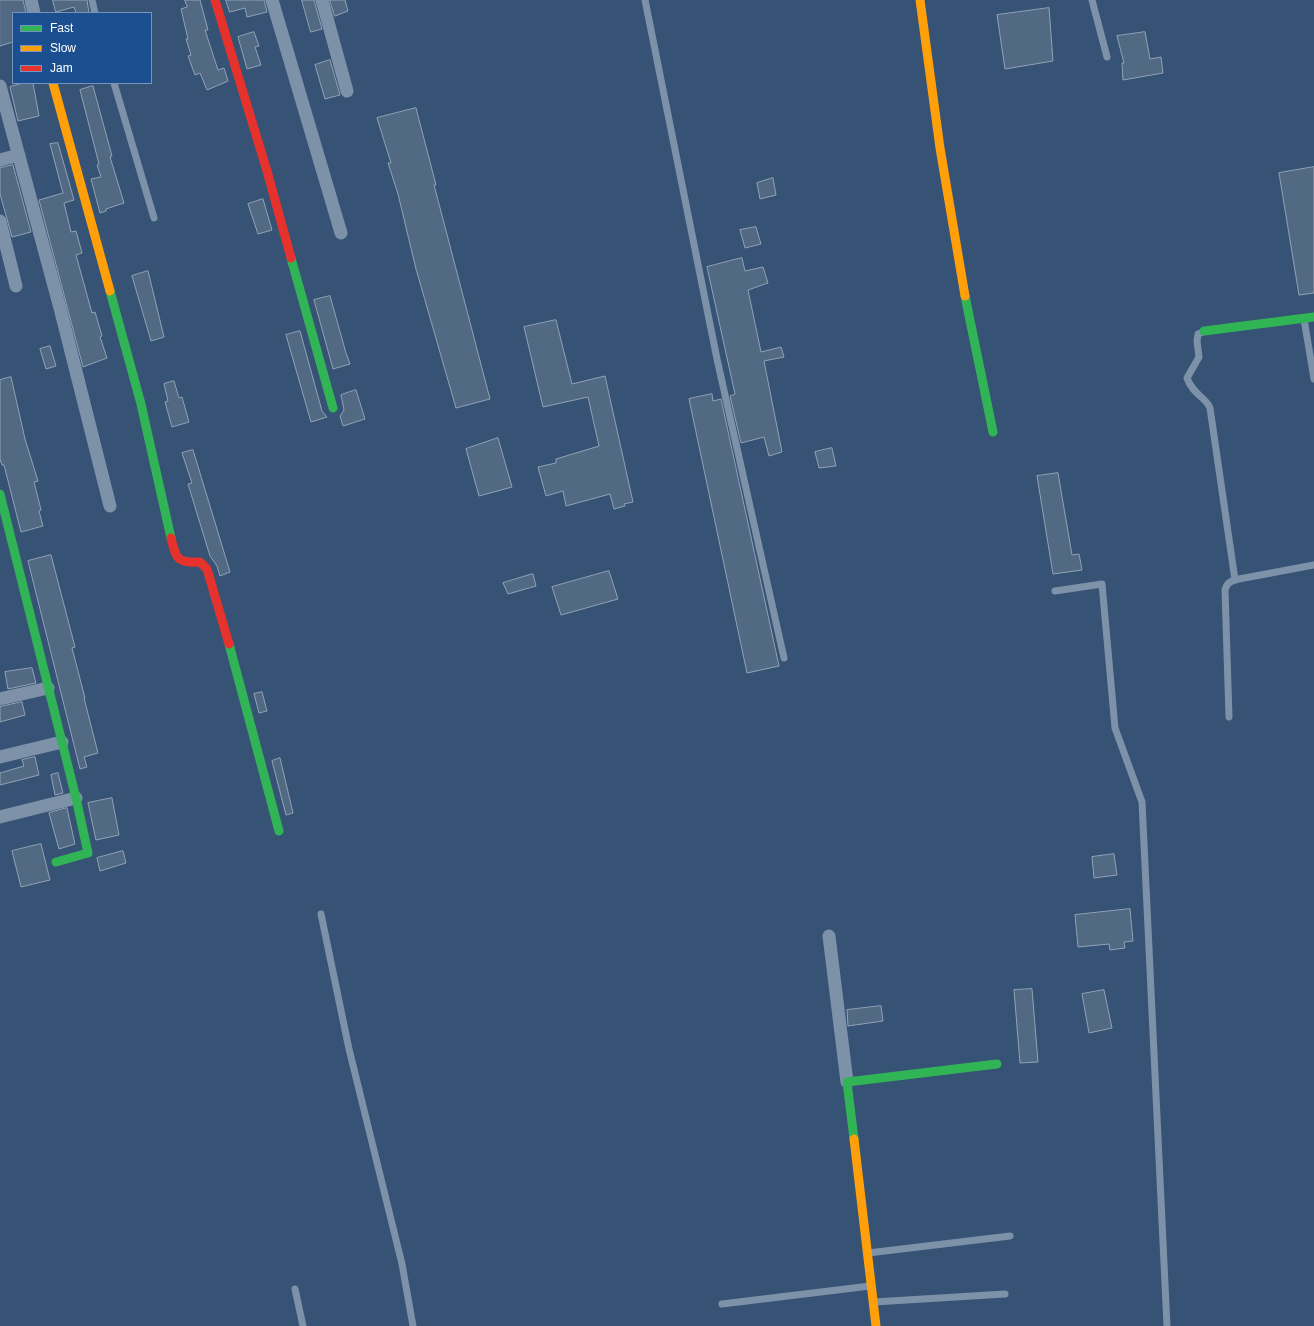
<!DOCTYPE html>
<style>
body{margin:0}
#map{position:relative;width:1314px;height:1326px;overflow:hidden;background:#365274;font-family:Arial,sans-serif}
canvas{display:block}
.legend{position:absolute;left:12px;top:12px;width:140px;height:72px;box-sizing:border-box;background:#1b4f8f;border:1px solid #7695bc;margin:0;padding:5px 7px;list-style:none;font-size:12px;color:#fff}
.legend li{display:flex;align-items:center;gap:8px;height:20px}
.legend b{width:20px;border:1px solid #7695bc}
</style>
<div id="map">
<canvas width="1314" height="1326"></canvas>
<ul class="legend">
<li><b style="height:5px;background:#30b455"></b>Fast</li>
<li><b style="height:5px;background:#ff9f0a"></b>Slow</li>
<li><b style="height:5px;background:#e5322d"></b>Jam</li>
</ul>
</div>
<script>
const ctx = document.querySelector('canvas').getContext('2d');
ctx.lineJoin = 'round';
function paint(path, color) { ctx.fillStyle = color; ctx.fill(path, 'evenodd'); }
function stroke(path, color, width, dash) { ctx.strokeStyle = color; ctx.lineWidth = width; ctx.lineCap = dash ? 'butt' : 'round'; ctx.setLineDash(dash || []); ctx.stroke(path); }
const building = new Path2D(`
 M 0,0 L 23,0 L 26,13 L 13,13 L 13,42 L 0,46 Z
 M 53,0 L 87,0 L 89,13 L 76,13 L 74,7 L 56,12 Z
 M 185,0 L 200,0 L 208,30 L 205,30 L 218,70 L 224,68 L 228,81 L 207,90 L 200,73 L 195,75 L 188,56 L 191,55 L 186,39 L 188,39 L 181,9 L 187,7 Z
 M 226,0 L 264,0 L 267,12 L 247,17 L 245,8 L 230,12 Z
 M 302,0 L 314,0 L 322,29 L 311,32 Z
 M 330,0 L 345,0 L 348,11 L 335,16 Z
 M 1049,8 L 1053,61 L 1005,69 L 997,15 Z
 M 254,32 L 259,46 L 255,47 L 261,65 L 247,69 L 238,37 Z
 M 1145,32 L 1150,59 L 1161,57 L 1163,73 L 1123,80 L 1122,63 L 1124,63 L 1117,36 Z
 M 330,60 L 340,95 L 325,99 L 315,65 Z
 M 23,83 L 33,83 L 39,116 L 18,121 L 10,87 Z
 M 93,86 L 112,156 L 110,157 L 124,203 L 106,209 L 106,211 L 100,213 L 91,179 L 101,177 L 97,165 L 99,164 L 80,90 Z
 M 416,108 L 436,185 L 434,185 L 444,223 L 490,399 L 456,408 L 416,269 L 398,194 L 388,163 L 391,163 L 377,118 Z
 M 58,143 L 74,200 L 64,203 L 71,232 L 76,231 L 82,253 L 76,255 L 92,313 L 95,312 L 102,336 L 100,337 L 107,358 L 83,367 L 39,200 L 63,193 L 50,144 Z
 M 13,165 L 31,232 L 12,237 L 0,194 L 0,168 Z
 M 1314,167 L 1314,293 L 1299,295 L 1279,173 Z
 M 773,178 L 776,195 L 760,199 L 757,183 Z
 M 263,199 L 272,230 L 258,234 L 248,204 Z
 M 756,227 L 761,244 L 745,248 L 740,230 Z
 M 742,258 L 745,271 L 763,267 L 768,283 L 748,290 L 761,352 L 781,347 L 784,357 L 764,361 L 782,452 L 769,456 L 764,437 L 741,443 L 730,396 L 735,394 L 707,267 Z
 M 148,271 L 164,337 L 151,341 L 132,276 Z
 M 330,296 L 346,353 L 350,364 L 333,369 L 314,300 Z
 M 556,320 L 572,384 L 605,376 L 633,502 L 624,504 L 625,506 L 614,509 L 610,494 L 566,506 L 563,491 L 546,496 L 538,467 L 556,463 L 556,459 L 599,446 L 588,397 L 543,407 L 524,327 Z
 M 300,331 L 322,411 L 327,417 L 311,422 L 286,335 Z
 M 50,346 L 56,366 L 46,369 L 40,349 Z
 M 11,377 L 25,439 L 38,481 L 34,482 L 41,510 L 39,511 L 43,526 L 21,532 L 4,465 L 2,465 L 0,459 L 0,380 Z
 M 174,381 L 179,398 L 182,397 L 189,422 L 172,427 L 165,402 L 168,401 L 164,384 Z
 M 356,390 L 365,419 L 343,426 L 340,416 L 344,410 L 341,395 Z
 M 712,394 L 713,401 L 721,399 L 779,666 L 747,673 L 689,399 Z
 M 498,438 L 512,487 L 479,496 L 466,449 Z
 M 832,448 L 836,466 L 819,468 L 815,452 Z
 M 193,450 L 230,572 L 220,576 L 217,566 L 210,556 L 188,484 L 192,483 L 182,453 Z
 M 1058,473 L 1072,555 L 1079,554 L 1082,570 L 1053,574 L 1037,476 Z
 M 51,555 L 75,647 L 72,648 L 85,698 L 84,698 L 98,753 L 84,757 L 87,767 L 80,769 L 28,561 Z
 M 609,571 L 618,599 L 561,615 L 552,587 Z
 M 533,574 L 536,586 L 508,594 L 503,583 Z
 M 32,668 L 36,683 L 8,689 L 5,672 Z
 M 262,692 L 267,711 L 259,713 L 254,694 Z
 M 22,702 L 25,715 L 0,722 L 0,707 Z
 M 35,757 L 39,775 L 0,785 L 0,773 L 24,766 L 22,760 Z
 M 280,758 L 293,813 L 286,815 L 272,761 Z
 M 58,773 L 63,793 L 55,795 L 51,775 Z
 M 112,798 L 119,835 L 96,840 L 88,803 Z
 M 67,808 L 75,844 L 59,849 L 49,813 Z
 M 41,844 L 50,880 L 21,887 L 12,851 Z
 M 123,851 L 126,863 L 100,871 L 97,858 Z
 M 1114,854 L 1117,875 L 1094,878 L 1092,857 Z
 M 1130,909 L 1133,941 L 1124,942 L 1125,948 L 1110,950 L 1109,944 L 1078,947 L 1075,915 Z
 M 1032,989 L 1038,1062 L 1020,1063 L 1014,990 Z
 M 1104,990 L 1112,1028 L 1089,1033 L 1082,994 Z
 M 881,1006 L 883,1021 L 848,1026 L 847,1010 Z`);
paint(building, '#526984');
stroke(building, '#92a2b6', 1);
stroke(new Path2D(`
 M 92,0 L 95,13
 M 645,0 L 717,359 L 784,658
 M 1092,0 L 1107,57
 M 114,83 L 154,218
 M 1304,319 L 1314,379
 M 1203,332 L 1198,334 L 1197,341 L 1199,357 L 1187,378 C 1193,395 1206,397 1210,408 L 1235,580
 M 1055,591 L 1102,584 L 1115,728 L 1142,802 L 1167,1326
 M 1229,717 L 1225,590 C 1227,582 1231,581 1239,579 L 1314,565
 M 321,914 L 349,1049 L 402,1264 L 413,1326
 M 868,1253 L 1010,1236
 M 295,1289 L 303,1326
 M 874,1302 L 1005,1294
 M 722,1304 L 870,1286`), '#7d92a8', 7);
stroke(new Path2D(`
 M 31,0 L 34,13
 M 272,0 L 341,233
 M 322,0 L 347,91
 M 0,86 L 60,308 L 110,506
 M 0,160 L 19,155
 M 0,221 L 16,286
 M 0,699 L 48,688
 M 0,757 L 62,742
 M 0,817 L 76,798
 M 829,936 L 847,1082`), '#7d92a8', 13);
stroke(new Path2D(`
 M 291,258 L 333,408
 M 110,291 L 141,404 L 171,538
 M 965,296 L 993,432
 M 1204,331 L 1314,317
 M 0,494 L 76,798 L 88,853 L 56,862
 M 229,644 L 279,831
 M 854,1139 L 847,1082 L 997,1064`), '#30b455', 9);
stroke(new Path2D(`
 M 920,0 L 940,148 L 965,296
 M 53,83 L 110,291
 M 854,1139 L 876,1326`), '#ff9f0a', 9);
stroke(new Path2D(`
 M 215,0 L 267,171 L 291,258
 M 171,538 C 176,559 177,563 200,562 L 207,569 L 229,644`), '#e5322d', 9);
</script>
